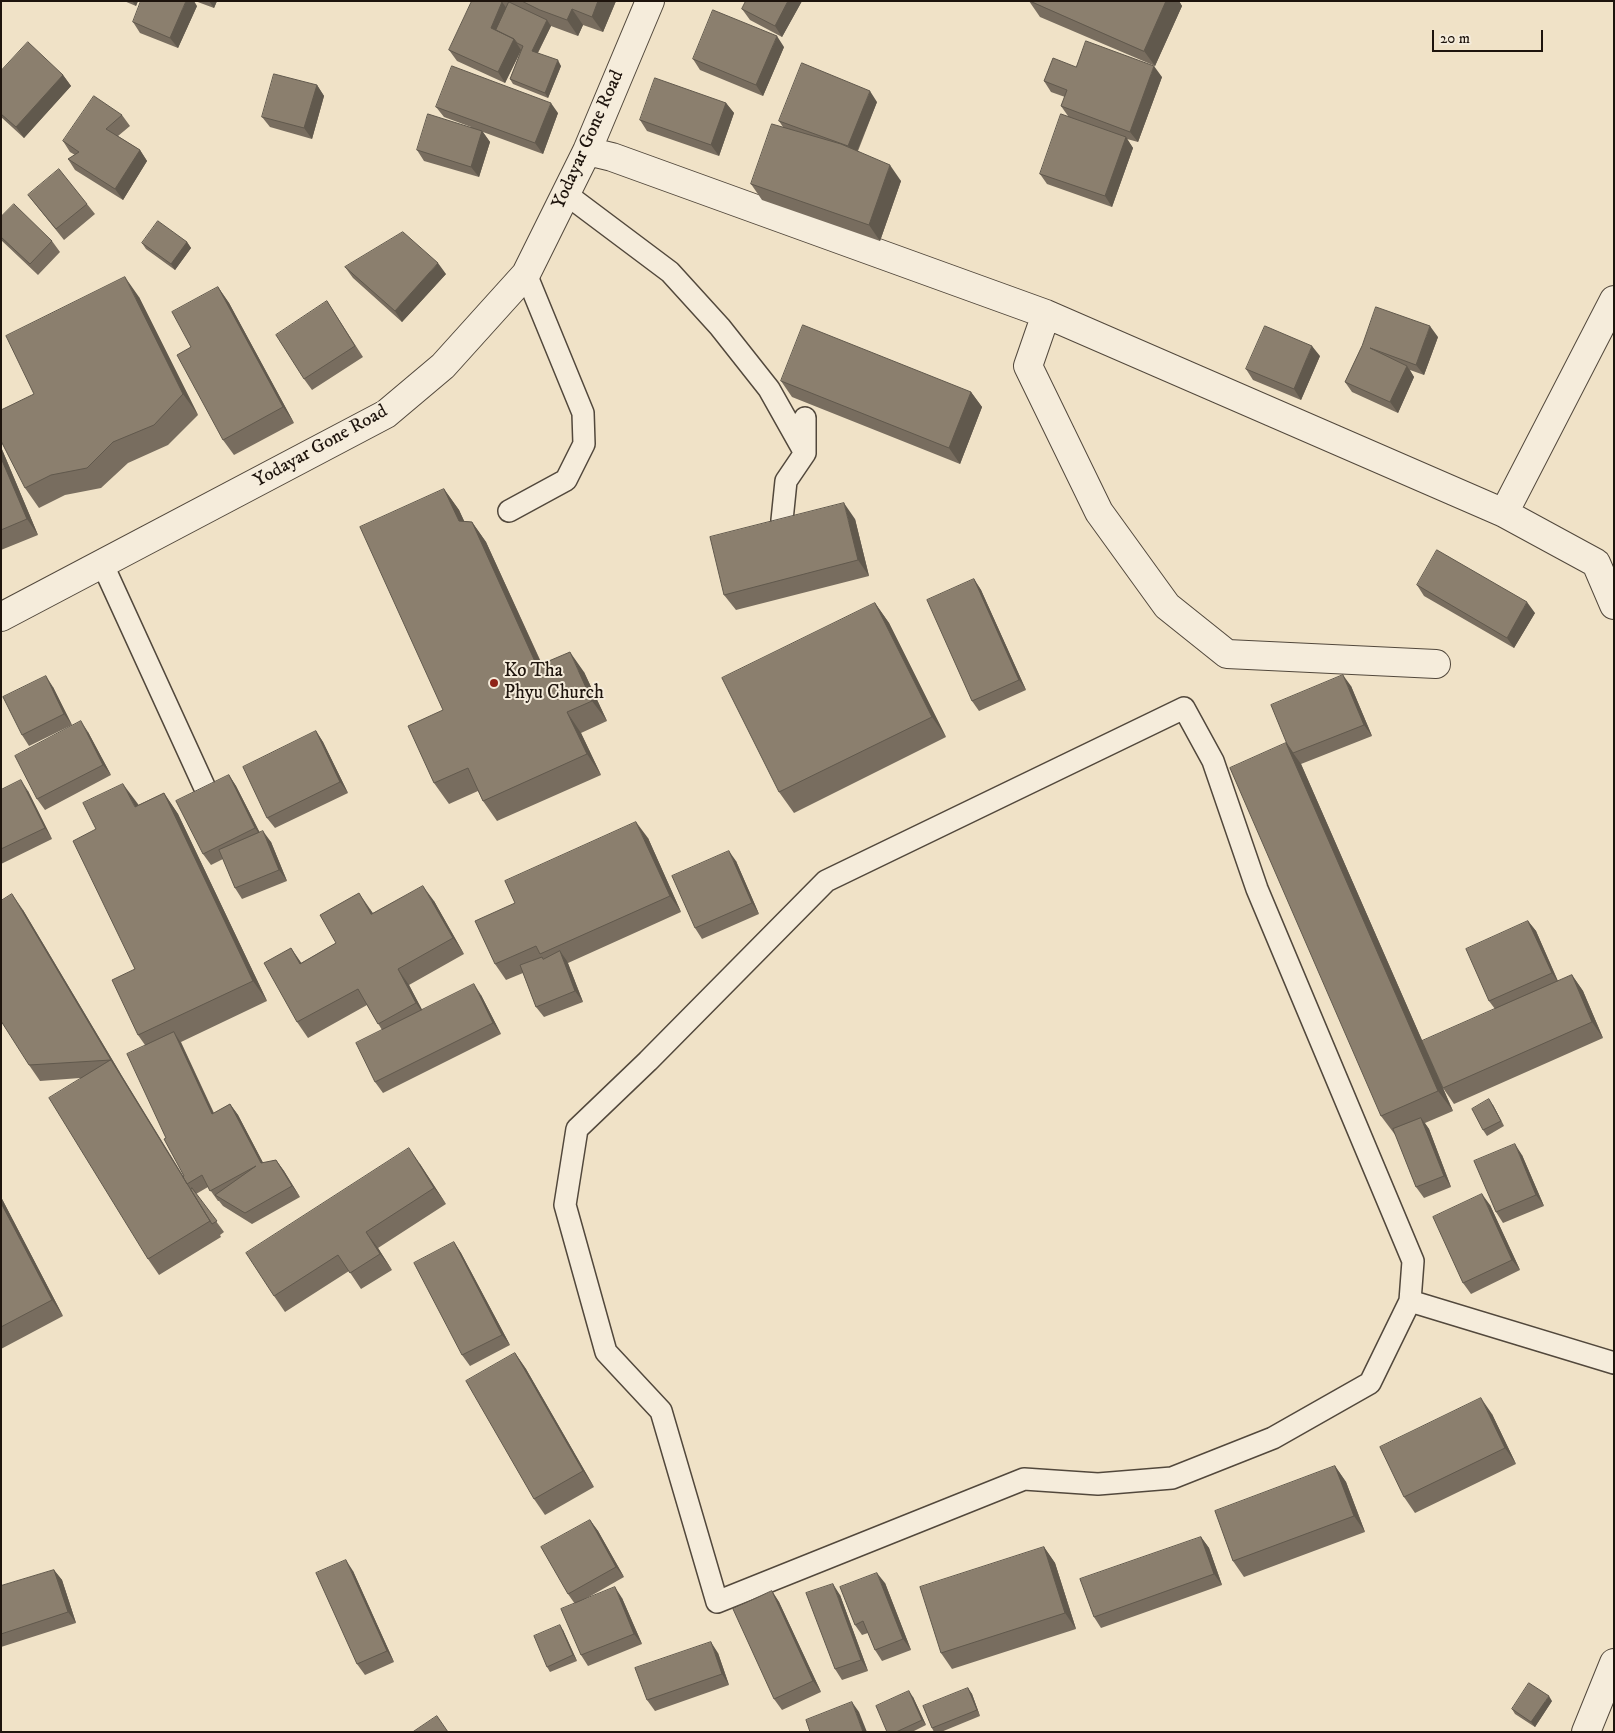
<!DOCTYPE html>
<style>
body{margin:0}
#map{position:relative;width:1615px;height:1733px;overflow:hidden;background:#f0e2c7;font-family:"IM FELL DW Pica",serif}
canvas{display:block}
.frame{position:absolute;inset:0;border:2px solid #1e140d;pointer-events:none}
.scale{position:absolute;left:1432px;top:30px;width:111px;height:22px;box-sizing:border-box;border:2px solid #1e140d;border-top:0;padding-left:6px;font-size:15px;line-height:18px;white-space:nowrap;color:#1e140d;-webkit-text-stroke:4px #f5ecdb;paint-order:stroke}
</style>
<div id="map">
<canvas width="1615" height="1733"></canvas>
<div class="frame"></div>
<div class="scale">20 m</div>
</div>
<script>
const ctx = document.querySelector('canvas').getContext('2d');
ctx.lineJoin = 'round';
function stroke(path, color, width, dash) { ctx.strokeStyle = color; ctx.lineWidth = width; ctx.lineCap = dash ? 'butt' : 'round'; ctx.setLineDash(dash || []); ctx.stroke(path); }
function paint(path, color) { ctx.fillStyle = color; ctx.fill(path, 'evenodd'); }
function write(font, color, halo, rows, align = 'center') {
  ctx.font = font + ' "IM FELL DW Pica",serif'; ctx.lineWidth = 4; ctx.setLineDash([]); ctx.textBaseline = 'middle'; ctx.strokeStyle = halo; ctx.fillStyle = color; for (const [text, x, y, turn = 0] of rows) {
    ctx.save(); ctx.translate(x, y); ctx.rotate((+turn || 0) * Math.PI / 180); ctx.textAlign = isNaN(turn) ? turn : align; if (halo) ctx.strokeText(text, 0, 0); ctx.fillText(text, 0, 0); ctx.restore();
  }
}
const service = new Path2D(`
 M 566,194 L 670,272 L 720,327 L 769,389 L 805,453
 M 509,511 L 566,480 L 584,444 L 583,413 L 526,274
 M 782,520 L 786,481 L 805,453 L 805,418
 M 102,563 L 204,786
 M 1184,708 L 1213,761 L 1257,889 L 1413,1261 L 1410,1301 L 1370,1383 L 1273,1438 L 1172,1478 L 1098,1484 L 1024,1479 L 717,1602 L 661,1411 L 606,1352 L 565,1205 L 577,1129 L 648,1061 L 826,881 Z
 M 1410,1301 L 1614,1363`);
const minor = new Path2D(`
 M 587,151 L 612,157 L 1046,314 L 1504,513 L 1596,563 L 1614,605
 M 1046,314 L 1028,366 L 1099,512 L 1167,606 L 1227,654 L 1436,664
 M 1504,513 L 1614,300
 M 1,617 L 386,414 L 443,366 L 526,274 L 587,151 L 650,1
 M 1586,1732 L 1614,1663`);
stroke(service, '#52483c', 24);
stroke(minor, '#52483c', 30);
stroke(service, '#f5ecdb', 21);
stroke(minor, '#f5ecdb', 28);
paint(new Path2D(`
 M 124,1 L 138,1 L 136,6 Z
 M 195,1 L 217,1 L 214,8 Z
 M 472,1 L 616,1 L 603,32 L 583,25 L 578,36 L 551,26 L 538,53 L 561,66 L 548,98 L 513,84 L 510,79 L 521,51 L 505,83 L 457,61 L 449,50 Z
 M 746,1 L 802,1 L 782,37 L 750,20 L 742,9 Z
 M 1029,1 L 1179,1 L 1182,6 L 1155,66 L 1040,17 Z
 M 197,6 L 178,48 L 140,33 L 133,22 Z
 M 784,47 L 763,96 L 700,70 L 693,59 Z
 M 1076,67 L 1162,77 L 1138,142 L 1127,139 L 1133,148 L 1112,207 L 1047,184 L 1040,174 L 1068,116 L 1061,106 L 1065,97 L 1051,92 L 1044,81 Z
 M 1,71 L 63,75 L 71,86 L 24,138 L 1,117 Z
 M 317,85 L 324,96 L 312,139 L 270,127 L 262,117 Z
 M 877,102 L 858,151 L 901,181 L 880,241 L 762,200 L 751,184 L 783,127 L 779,121 Z
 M 726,103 L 734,113 L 719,156 L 647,131 L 640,120 Z
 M 436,107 L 558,113 L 543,154 L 483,132 L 490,142 L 479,177 L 424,161 L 417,150 L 471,127 L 444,117 Z
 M 122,115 L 130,126 L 118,136 L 140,150 L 147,161 L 123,200 L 75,170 L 68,159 L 75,155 L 70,152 L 63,141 Z
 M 28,195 L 87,204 L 95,214 L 64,240 Z
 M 1,217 L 52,241 L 60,252 L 38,275 L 1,240 Z
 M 187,242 L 191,248 L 175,270 L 146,249 L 142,243 Z
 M 345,267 L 446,274 L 402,322 L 353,278 Z
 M 218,287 L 229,303 L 294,423 L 234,455 L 223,440 L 191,347 Z
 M 139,297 L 198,415 L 168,445 L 128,463 L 101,488 L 65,495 L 39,508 L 25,488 L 34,394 Z
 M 327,301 L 363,357 L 312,390 L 304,379 Z
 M 1438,337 L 1424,375 L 1410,370 L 1414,377 L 1398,413 L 1352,392 L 1345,382 L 1362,346 Z
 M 1320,356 L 1301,400 L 1253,380 L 1246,369 Z
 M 781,381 L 971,392 L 982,407 L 960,464 L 792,397 Z
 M 1,447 L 38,535 L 1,550 Z
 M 444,489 L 459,510 L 464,521 L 472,522 L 486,542 L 542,664 L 584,672 L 607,721 L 581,733 L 601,775 L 497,821 L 483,801 L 478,791 L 449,804 L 434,783 L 443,710 Z
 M 855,519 L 869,576 L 736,610 L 724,595 Z
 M 974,579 L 981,590 L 1026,690 L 979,711 L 972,701 Z
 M 1417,585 L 1535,613 L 1514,648 L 1424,596 Z
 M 875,603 L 889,623 L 946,737 L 794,813 L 779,792 Z
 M 1351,686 L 1372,736 L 1301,764 L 1453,1111 L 1425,1123 L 1429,1129 L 1451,1187 L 1424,1198 L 1416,1187 L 1396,1136 L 1381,1116 L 1286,743 Z
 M 53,687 L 72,725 L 29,746 L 22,735 Z
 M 316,731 L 323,742 L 348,793 L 275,828 L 267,818 Z
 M 88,732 L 111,775 L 45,810 L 37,799 Z
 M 229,775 L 236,786 L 260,833 L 271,842 L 287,881 L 242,899 L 235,888 L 223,859 L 211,865 L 203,854 Z
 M 1,790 L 28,791 L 52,839 L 1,864 Z
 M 164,793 L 178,814 L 267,1001 L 181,1042 L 214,1113 L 230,1104 L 238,1115 L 263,1163 L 276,1160 L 284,1171 L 300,1197 L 252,1224 L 223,1206 L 219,1201 L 218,1201 L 208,1187 L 196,1194 L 224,1232 L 220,1235 L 221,1237 L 159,1275 L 148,1259 L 80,1078 L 40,1081 L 29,1065 L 23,910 L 122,1076 L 184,1177 L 184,1176 L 166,1138 L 145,1045 L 138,1035 L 135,969 L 96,829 L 138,805 Z
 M 648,838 L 681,912 L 568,963 L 583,1002 L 544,1017 L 536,1007 L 523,973 L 506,980 L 495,964 L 515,903 Z
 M 736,861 L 759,914 L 702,939 L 695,928 Z
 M 434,901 L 464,954 L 409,985 L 422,1010 L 481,995 L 501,1034 L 383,1093 L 375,1082 L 382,1030 L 367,1005 L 308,1038 L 297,1022 L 291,948 L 301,963 L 336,943 L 370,909 L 373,913 Z
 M 1528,921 L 1536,931 L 1558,981 L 1572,975 L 1583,991 L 1603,1038 L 1454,1104 L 1443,1088 L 1495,1009 L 1489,1001 Z
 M 1493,1105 L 1504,1126 L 1487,1136 L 1483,1130 Z
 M 1522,1155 L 1544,1206 L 1503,1223 L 1496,1212 Z
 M 420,1164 L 446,1204 L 378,1248 L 392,1270 L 361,1289 L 349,1271 L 285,1312 L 274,1296 Z
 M 1,1197 L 63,1316 L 1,1349 Z
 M 1490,1205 L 1520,1270 L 1471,1294 L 1463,1283 Z
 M 454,1242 L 461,1253 L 510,1345 L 470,1366 L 462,1355 Z
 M 515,1353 L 526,1369 L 594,1487 L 545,1515 L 534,1499 Z
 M 1492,1414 L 1516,1464 L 1415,1513 L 1404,1497 Z
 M 1335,1466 L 1346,1482 L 1365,1532 L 1244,1577 L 1233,1561 Z
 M 590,1520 L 598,1531 L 624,1577 L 580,1602 L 622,1598 L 642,1644 L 588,1666 L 581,1655 L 575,1604 L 568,1594 Z
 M 1201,1537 L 1209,1548 L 1222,1585 L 1101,1628 L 1094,1617 Z
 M 1044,1547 L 1055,1563 L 1076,1629 L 952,1669 L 941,1653 Z
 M 54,1570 L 62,1580 L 76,1623 L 1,1647 L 1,1586 Z
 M 353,1571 L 394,1662 L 365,1675 L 357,1664 Z
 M 885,1583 L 911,1650 L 882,1661 L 875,1650 L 868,1633 L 862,1635 L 855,1625 Z
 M 772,1591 L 779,1602 L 821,1692 L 782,1710 L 774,1699 Z
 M 840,1595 L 868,1671 L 842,1680 L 835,1669 Z
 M 563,1630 L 577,1661 L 550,1672 L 547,1667 Z
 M 718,1653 L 729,1685 L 655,1711 L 647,1700 Z
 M 968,1688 L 972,1694 L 980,1716 L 941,1732 L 934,1732 L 932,1728 Z
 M 913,1697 L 926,1725 L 912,1732 L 887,1732 Z
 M 1552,1701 L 1535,1727 L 1515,1714 L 1512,1709 Z`), '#786d5f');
paint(new Path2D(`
 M 132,1 L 138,1 L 136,6 Z
 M 186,1 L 194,1 L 197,6 L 178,48 L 170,38 Z
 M 209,1 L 217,1 L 214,8 Z
 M 598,1 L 616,1 L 603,32 L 592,17 Z
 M 788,1 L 802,1 L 782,37 L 775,26 Z
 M 1166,1 L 1179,1 L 1182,6 L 1155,66 L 1144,51 Z
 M 502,2 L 510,13 L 500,36 L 491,28 Z
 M 572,9 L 583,25 L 578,36 L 567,20 Z
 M 547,20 L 551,26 L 536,56 L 532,51 Z
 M 777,36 L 784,47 L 763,96 L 756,85 Z
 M 514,39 L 521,50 L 505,83 L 498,72 Z
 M 558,60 L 561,66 L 548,98 L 545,93 Z
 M 1154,66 L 1162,77 L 1138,142 L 1130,132 Z
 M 63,75 L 71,86 L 24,138 L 16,127 Z
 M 317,85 L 324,96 L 312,139 L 304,128 Z
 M 870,91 L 877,102 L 855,156 L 848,146 Z
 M 551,103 L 558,113 L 543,154 L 535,143 Z
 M 726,103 L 734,113 L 719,156 L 711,145 Z
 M 482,131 L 490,142 L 479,177 L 471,167 Z
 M 1126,137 L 1133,148 L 1112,207 L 1105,196 Z
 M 140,150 L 147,161 L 123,200 L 115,189 Z
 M 890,165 L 901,181 L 880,241 L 869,225 Z
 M 187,242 L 191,248 L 175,270 L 171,264 Z
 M 438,263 L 446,274 L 402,322 L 395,311 Z
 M 125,277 L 139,297 L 198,415 L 183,394 Z
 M 218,287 L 229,303 L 294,423 L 283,407 Z
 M 1430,326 L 1438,337 L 1424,375 L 1416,365 Z
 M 1312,346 L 1320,356 L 1301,400 L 1294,389 Z
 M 1407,366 L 1414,377 L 1398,413 L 1390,402 Z
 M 971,392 L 982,407 L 960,464 L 949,448 Z
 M 1,447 L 38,535 L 27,519 L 1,458 Z
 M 444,489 L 459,510 L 474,542 L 459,521 Z
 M 844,503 L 855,519 L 869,576 L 858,560 Z
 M 472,522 L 486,542 L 552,687 L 537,666 Z
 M 974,579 L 981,590 L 1026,690 L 1019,680 Z
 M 1527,602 L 1535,613 L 1514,648 L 1507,638 Z
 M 875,603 L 889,623 L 946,737 L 932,717 Z
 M 570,652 L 584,672 L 607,721 L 592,701 Z
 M 1343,675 L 1351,686 L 1372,736 L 1364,725 Z
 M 46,676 L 53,687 L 72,725 L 64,714 Z
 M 567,712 L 581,733 L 601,775 L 587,754 Z
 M 81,721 L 88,732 L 111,775 L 103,765 Z
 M 316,731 L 323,742 L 348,793 L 340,782 Z
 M 1286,743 L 1301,764 L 1453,1111 L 1438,1091 Z
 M 229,775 L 236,786 L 263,839 L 255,828 Z
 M 21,780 L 28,791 L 52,839 L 45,828 Z
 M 123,784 L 138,804 L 149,827 L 135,807 Z
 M 164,793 L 178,814 L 267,1001 L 253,981 Z
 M 636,822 L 648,838 L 681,912 L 670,896 Z
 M 263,831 L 271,842 L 287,881 L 279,870 Z
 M 729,851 L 736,861 L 759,914 L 752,903 Z
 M 423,886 L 434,901 L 464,954 L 453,938 Z
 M 359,893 L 370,909 L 382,930 L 371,914 Z
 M 12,894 L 23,910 L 122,1076 L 212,1224 L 221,1237 L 210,1221 L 111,1060 Z
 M 1528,921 L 1536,931 L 1559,984 L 1552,973 Z
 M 291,948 L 302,964 L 300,964 Z
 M 560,951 L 567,961 L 583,1002 L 575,991 Z
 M 398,969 L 409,985 L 427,1019 L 416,1003 Z
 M 1572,975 L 1583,991 L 1603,1038 L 1592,1022 Z
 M 474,984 L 481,995 L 501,1034 L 493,1023 Z
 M 174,1032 L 181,1043 L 219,1125 L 212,1114 Z
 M 1489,1099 L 1493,1105 L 1504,1126 L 1501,1121 Z
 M 230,1104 L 238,1115 L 269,1174 L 261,1163 Z
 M 1421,1118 L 1429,1129 L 1451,1187 L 1444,1176 Z
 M 1515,1144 L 1522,1155 L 1544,1206 L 1536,1195 Z
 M 409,1148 L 420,1164 L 446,1204 L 434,1188 Z
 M 276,1160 L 284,1171 L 300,1197 L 292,1186 Z
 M 1482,1194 L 1490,1205 L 1520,1270 L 1512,1260 Z
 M 1,1197 L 63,1316 L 52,1300 L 1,1203 Z
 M 366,1232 L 378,1248 L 392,1270 L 380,1254 Z
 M 454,1242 L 461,1253 L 510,1345 L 502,1335 Z
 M 515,1353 L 526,1369 L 594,1487 L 583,1471 Z
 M 1481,1398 L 1492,1414 L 1516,1464 L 1505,1448 Z
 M 1335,1466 L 1346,1482 L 1365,1532 L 1354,1516 Z
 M 590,1520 L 598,1531 L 624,1577 L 616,1567 Z
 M 1201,1537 L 1209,1548 L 1222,1585 L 1214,1574 Z
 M 1044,1547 L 1055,1563 L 1076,1629 L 1065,1613 Z
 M 346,1560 L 353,1571 L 394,1662 L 387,1651 Z
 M 54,1570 L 62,1580 L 76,1623 L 68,1612 Z
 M 877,1573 L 885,1583 L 911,1650 L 903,1639 Z
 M 833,1584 L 840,1595 L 868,1671 L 861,1660 Z
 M 615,1587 L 622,1598 L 642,1644 L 634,1634 Z
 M 772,1591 L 779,1602 L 821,1692 L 813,1681 Z
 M 560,1625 L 563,1630 L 577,1661 L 573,1655 Z
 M 711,1642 L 718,1653 L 729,1685 L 722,1674 Z
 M 968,1688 L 972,1694 L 980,1716 L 977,1710 Z
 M 909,1691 L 913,1697 L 926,1725 L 922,1720 Z
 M 1549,1696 L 1552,1701 L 1535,1727 L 1531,1722 Z
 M 852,1702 L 859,1712 L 867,1732 L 863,1732 Z`), '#61594d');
const building = new Path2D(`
 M 141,1 L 186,1 L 170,38 L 133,22 Z
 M 472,1 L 500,1 L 502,2 L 491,28 L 514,39 L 498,72 L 449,50 Z
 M 522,1 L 598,1 L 592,17 L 572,9 L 567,20 L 540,10 Z
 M 746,1 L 788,1 L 775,26 L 742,9 Z
 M 1030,1 L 1166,1 L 1144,51 Z
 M 509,2 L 547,20 L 532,51 L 558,60 L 545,93 L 510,79 L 523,46 L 517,43 L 514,39 L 496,30 Z
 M 713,10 L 777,36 L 756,85 L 693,59 Z
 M 1086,41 L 1154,66 L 1130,132 L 1061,106 L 1067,90 L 1044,81 L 1053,58 L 1076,67 Z
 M 28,42 L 63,75 L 16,127 L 1,114 L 1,71 Z
 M 802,63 L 870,91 L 848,146 L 779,121 Z
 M 452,66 L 551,103 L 535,143 L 436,107 Z
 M 274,74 L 317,85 L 304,128 L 262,117 Z
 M 655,78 L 726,103 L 711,145 L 640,120 Z
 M 94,96 L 122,115 L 106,129 L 140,150 L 115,189 L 68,159 L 79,152 L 63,141 Z
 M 428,114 L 482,131 L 471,167 L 417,150 Z
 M 1061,114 L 1126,137 L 1105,196 L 1040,174 Z
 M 772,124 L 841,144 L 890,165 L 869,225 L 751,184 Z
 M 59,169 L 87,204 L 56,229 L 28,195 Z
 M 14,204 L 52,241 L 30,264 L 1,237 L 1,217 Z
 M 158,221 L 187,242 L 171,264 L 142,243 Z
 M 403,232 L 438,263 L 395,311 L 345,267 Z
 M 125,277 L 183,394 L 154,425 L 113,442 L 87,468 L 51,475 L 25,488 L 1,441 L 1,410 L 34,394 L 6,336 Z
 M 218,287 L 283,407 L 223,440 L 177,355 L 191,347 L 172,312 Z
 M 327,301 L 355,346 L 304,379 L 276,335 Z
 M 1376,307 L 1430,326 L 1416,365 L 1370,348 L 1407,366 L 1390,402 L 1345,382 L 1362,346 Z
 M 803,325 L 971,392 L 949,448 L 781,381 Z
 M 1265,326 L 1312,346 L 1294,389 L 1246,369 Z
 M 1,458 L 27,519 L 1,530 Z
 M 444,489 L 459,521 L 472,522 L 537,666 L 570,652 L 592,701 L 567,712 L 587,754 L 483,801 L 468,768 L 434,783 L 408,726 L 443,710 L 360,527 Z
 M 844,503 L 858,560 L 724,595 L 710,537 Z
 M 1437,550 L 1527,602 L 1507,638 L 1417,585 Z
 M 974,579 L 1019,680 L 972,701 L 927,600 Z
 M 875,603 L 932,717 L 779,792 L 722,678 Z
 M 1343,675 L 1364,725 L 1293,753 L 1287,744 L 1271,705 Z
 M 46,676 L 64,714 L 22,735 L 3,697 Z
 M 81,721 L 103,765 L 37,799 L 15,756 Z
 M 316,731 L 340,782 L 267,818 L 243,767 Z
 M 1286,743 L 1438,1091 L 1381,1116 L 1230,768 Z
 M 229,775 L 255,828 L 203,854 L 176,801 Z
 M 21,780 L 45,828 L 1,849 L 1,790 Z
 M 123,784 L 135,807 L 164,793 L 253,981 L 138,1035 L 112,980 L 135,969 L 73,841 L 96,829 L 83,803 Z
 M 636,822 L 670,896 L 540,954 L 536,946 L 495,964 L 475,921 L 515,903 L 505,881 Z
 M 263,831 L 279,870 L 235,888 L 219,850 Z
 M 729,851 L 752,903 L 695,928 L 672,876 Z
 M 423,886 L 453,938 L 398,969 L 416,1003 L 378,1024 L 358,989 L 297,1022 L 264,963 L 291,948 L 300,964 L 336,943 L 320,915 L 359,893 L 371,914 Z
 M 12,894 L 111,1060 L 29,1065 L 1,1021 L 1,901 Z
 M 1528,921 L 1552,973 L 1489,1001 L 1466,949 Z
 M 560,951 L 575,991 L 536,1007 L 520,965 L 542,957 L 543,959 Z
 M 1572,975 L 1592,1022 L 1443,1088 L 1422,1041 Z
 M 474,984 L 493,1023 L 375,1082 L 356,1043 Z
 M 174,1032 L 212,1114 L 230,1104 L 261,1163 L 276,1160 L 292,1186 L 245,1213 L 215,1195 L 256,1166 L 210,1191 L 202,1175 L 187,1184 L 183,1177 L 184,1176 L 164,1139 L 166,1138 L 127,1054 Z
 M 111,1060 L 210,1221 L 148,1259 L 49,1098 Z
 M 1489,1099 L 1501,1121 L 1483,1130 L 1472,1109 Z
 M 1421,1118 L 1444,1176 L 1416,1187 L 1393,1129 Z
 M 1515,1144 L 1536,1195 L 1496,1212 L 1474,1161 Z
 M 409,1148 L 434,1188 L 366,1232 L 380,1254 L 350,1273 L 338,1255 L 274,1296 L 246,1253 Z
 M 192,1188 L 217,1221 L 212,1224 L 191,1190 Z
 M 1482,1194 L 1512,1260 L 1463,1283 L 1433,1217 Z
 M 1,1203 L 52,1300 L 1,1327 Z
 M 454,1242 L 502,1335 L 462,1355 L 414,1263 Z
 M 515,1353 L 583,1471 L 534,1499 L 466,1381 Z
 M 1481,1398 L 1505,1448 L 1404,1497 L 1380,1447 Z
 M 1335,1466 L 1354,1516 L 1233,1561 L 1215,1511 Z
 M 590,1520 L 616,1567 L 568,1594 L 541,1547 Z
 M 1201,1537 L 1214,1574 L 1094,1617 L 1080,1579 Z
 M 1044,1547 L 1065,1613 L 941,1653 L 920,1587 Z
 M 346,1560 L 387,1651 L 357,1664 L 316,1573 Z
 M 54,1570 L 68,1612 L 1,1634 L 1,1586 Z
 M 877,1573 L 903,1639 L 875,1650 L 863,1621 L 855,1625 L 840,1587 Z
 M 833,1584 L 861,1660 L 835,1669 L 806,1593 Z
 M 615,1587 L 634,1634 L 581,1655 L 561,1609 Z
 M 772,1591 L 813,1681 L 774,1699 L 733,1609 Z
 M 560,1625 L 573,1655 L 547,1667 L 534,1636 Z
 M 711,1642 L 722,1674 L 647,1700 L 635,1668 Z
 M 1529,1683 L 1549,1696 L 1531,1722 L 1512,1709 Z
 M 968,1688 L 977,1710 L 932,1728 L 923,1706 Z
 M 909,1691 L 922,1720 L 896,1732 L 887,1732 L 876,1706 Z
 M 852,1702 L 863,1732 L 810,1732 L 806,1720 Z
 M 437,1716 L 448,1732 L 413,1732 Z`);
paint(building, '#8b7f6e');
stroke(building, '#61594d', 1);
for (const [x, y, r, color] of [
 [494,683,5,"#8f2418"]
]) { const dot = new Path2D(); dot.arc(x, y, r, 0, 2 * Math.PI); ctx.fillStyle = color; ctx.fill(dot); stroke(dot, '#f5ecdb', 2); }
write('19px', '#1e140d', '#f5ecdb', [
 ["Yodayar Gone Road",589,140,-66],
 ["Yodayar Gone Road",321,447,-29]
]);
write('19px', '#1e140d', '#f5ecdb', [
 ["Ko Tha",504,672],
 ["Phyu Church",504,694]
], 'left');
</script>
